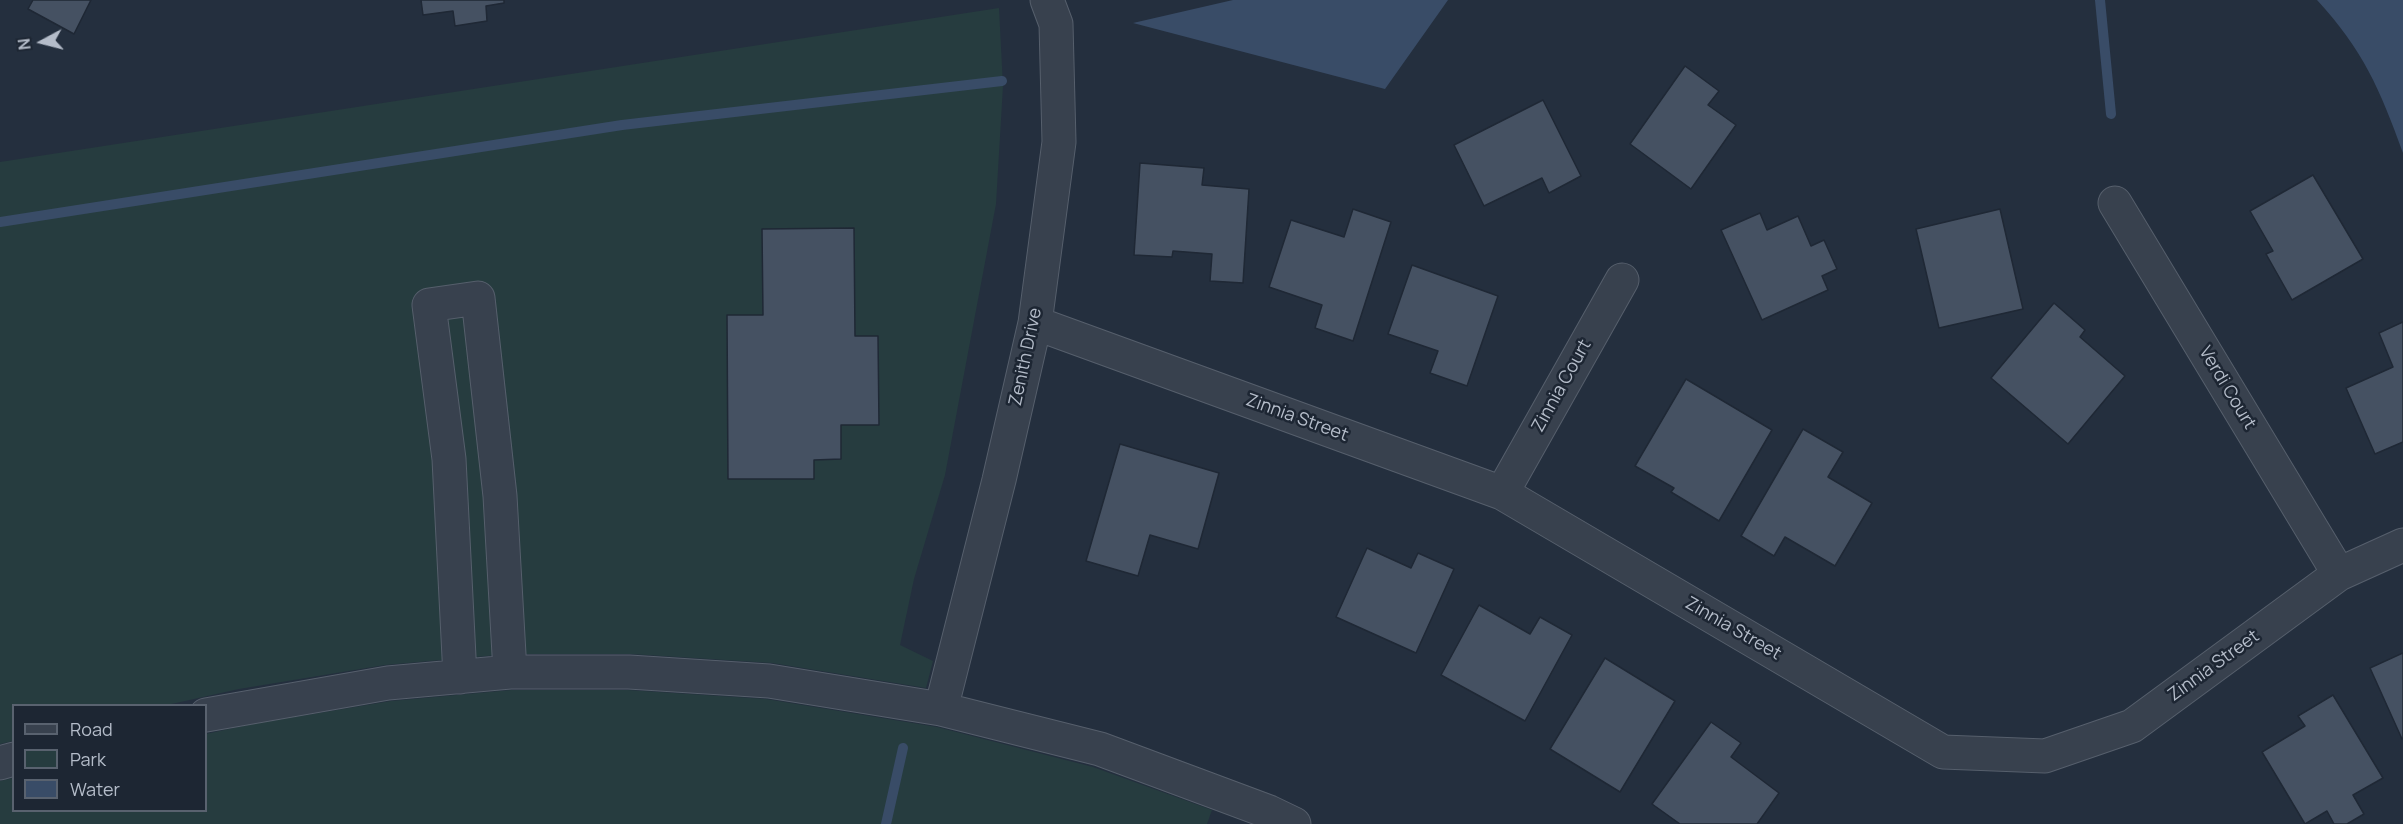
<!DOCTYPE html>
<style>
body{margin:0}
#map{position:relative;width:2403px;height:824px;overflow:hidden;background:#242f3e;font-family:Manrope,sans-serif}
canvas{display:block}
.legend{position:absolute;left:12px;top:704px;width:195px;height:108px;box-sizing:border-box;background:#1d2633;border:2px solid #59626f;margin:0;padding:8px 10px;list-style:none;font-size:18px;color:#b4bcc9}
.legend li{display:flex;align-items:center;gap:12px;height:30px}
.legend b{width:30px;border:2px solid #59626f}
.north{position:absolute;left:12px;top:12px;width:60px;height:60px;-webkit-text-stroke:4px #1d2633;paint-order:stroke;rotate:263deg;font-size:16px;font-weight:700;line-height:24px;text-align:center;color:#b4bcc9}
.north::after{content:'';display:block;margin:auto;width:21px;height:27px;background:#b4bcc9;clip-path:polygon(50% 0,100% 100%,50% 72%,0 100%)}
</style>
<div id="map">
<canvas width="2403" height="824"></canvas>
<ul class="legend">
<li><b style="height:8px;background:#38414e"></b>Road</li>
<li><b style="height:16px;background:#263c3f"></b>Park</li>
<li><b style="height:16px;background:#394c67"></b>Water</li>
</ul>
<div class="north">N</div>
</div>
<script>
const ctx = document.querySelector('canvas').getContext('2d');
ctx.lineJoin = 'round';
function paint(path, color) { ctx.fillStyle = color; ctx.fill(path, 'evenodd'); }
function stroke(path, color, width, dash) { ctx.strokeStyle = color; ctx.lineWidth = width; ctx.lineCap = dash ? 'butt' : 'round'; ctx.setLineDash(dash || []); ctx.stroke(path); }
function write(font, color, halo, rows, align = 'center') {
  ctx.font = font + ' Manrope,sans-serif'; ctx.lineWidth = 5; ctx.setLineDash([]); ctx.textBaseline = 'middle'; ctx.strokeStyle = halo; ctx.fillStyle = color; for (const [text, x, y, turn = 0] of rows) {
    ctx.save(); ctx.translate(x, y); ctx.rotate((+turn || 0) * Math.PI / 180); ctx.textAlign = isNaN(turn) ? turn : align; if (halo) ctx.strokeText(text, 0, 0); ctx.fillText(text, 0, 0); ctx.restore();
  }
}
paint(new Path2D(`
 M 999,8 L 1003,86 L 996,204 L 945,475 L 914,579 L 900,645 L 933,661 L 926,688 L 772,663 L 631,654 L 509,654 L 385,665 L 239,689 L 167,705 L 14,706 L 13,741 L 0,744 L 0,162 Z
 M 511,690 L 628,690 L 766,699 L 937,727 L 1093,767 L 1212,810 L 1207,824 L 0,824 L 0,781 L 13,778 L 14,810 L 206,810 L 206,734 L 247,725 L 391,701 Z`), '#263c3f');
paint(new Path2D(`
 M 1233,0 L 1448,0 L 1385,89 L 1133,23 Z
 M 2317,0 L 2403,0 L 2403,153 C 2380,89 2363,50 2317,0 Z`), '#394c67');
stroke(new Path2D(`
 M 2100,0 L 2111,114
 M 0,222 L 622,125 L 1002,81
 M 886,824 L 903,748`), '#394c67', 10);
const building = new Path2D(`
 M 33,0 L 91,0 L 74,34 L 28,9 Z
 M 421,0 L 504,0 L 504,3 L 486,6 L 487,21 L 455,26 L 453,11 L 423,15 Z
 M 1685,66 L 1719,91 L 1708,105 L 1736,125 L 1691,189 L 1630,144 Z
 M 1543,100 L 1581,176 L 1549,193 L 1542,178 L 1484,206 L 1454,145 Z
 M 1140,163 L 1204,168 L 1202,185 L 1249,189 L 1243,283 L 1210,281 L 1212,254 L 1173,251 L 1172,257 L 1134,255 Z
 M 2313,175 L 2363,259 L 2292,300 L 2266,254 L 2273,251 L 2250,211 Z
 M 1353,209 L 1391,222 L 1353,341 L 1315,328 L 1322,305 L 1269,287 L 1291,220 L 1344,237 Z
 M 2000,209 L 2023,309 L 1939,328 L 1916,229 Z
 M 1760,213 L 1767,230 L 1798,216 L 1811,246 L 1824,240 L 1837,269 L 1822,276 L 1828,290 L 1762,320 L 1721,230 Z
 M 854,228 L 855,336 L 878,336 L 879,425 L 841,425 L 841,459 L 814,460 L 814,479 L 728,479 L 727,315 L 763,315 L 762,229 Z
 M 1412,265 L 1498,296 L 1467,386 L 1430,373 L 1438,351 L 1388,334 Z
 M 2054,303 L 2085,330 L 2080,337 L 2125,376 L 2068,444 L 1991,378 Z
 M 2403,322 L 2403,442 L 2375,454 L 2346,388 L 2393,367 L 2379,333 Z
 M 1686,379 L 1772,430 L 1719,521 L 1671,492 L 1674,488 L 1635,466 Z
 M 1803,429 L 1843,452 L 1828,477 L 1872,503 L 1835,566 L 1785,537 L 1774,556 L 1741,536 Z
 M 1120,444 L 1219,473 L 1198,549 L 1150,535 L 1138,576 L 1086,561 Z
 M 1367,548 L 1411,568 L 1418,553 L 1454,569 L 1416,653 L 1336,617 Z
 M 1479,605 L 1530,634 L 1540,617 L 1572,635 L 1525,721 L 1441,675 Z
 M 2403,653 L 2403,739 L 2402,739 L 2370,668 Z
 M 1605,658 L 1675,701 L 1620,792 L 1550,749 Z
 M 2333,695 L 2383,778 L 2353,795 L 2364,814 L 2347,824 L 2334,824 L 2327,811 L 2305,824 L 2262,752 L 2305,726 L 2298,716 Z
 M 1711,722 L 1741,743 L 1731,757 L 1779,793 L 1757,824 L 1680,824 L 1652,804 Z`);
paint(building, '#455162');
stroke(building, '#1f2835', 1.5);
const minor = new Path2D(`
 M 2115,203 L 2339,574
 M 1035,323 L 1502,493 L 1943,752 L 2045,756 L 2132,726 L 2339,574 L 2403,545
 M 1502,493 L 1622,280
 M 460,677 L 449,459 L 429,305 L 478,298 L 500,496 L 510,672
 M 941,709 L 999,480 L 1035,323 L 1059,142 L 1056,24 L 1047,0
 M 206,715 L 388,683 L 510,672 L 629,672 L 769,681 L 941,709 L 1100,749 L 1269,812 L 1294,824
 M 0,763 L 14,759`);
stroke(minor, '#565f6c', 35);
stroke(minor, '#38414e', 33);
write('18px', '#b4bcc9', '#1d2633', [
 ["Zenith Drive",1026,357,-78],
 ["Zinnia Court",1562,386,-61],
 ["Verdi Court",2227,388,59],
 ["Zinnia Street",1297,418,20],
 ["Zinnia Street",1733,629,30],
 ["Zinnia Street",2214,666,-36]
]);
</script>
